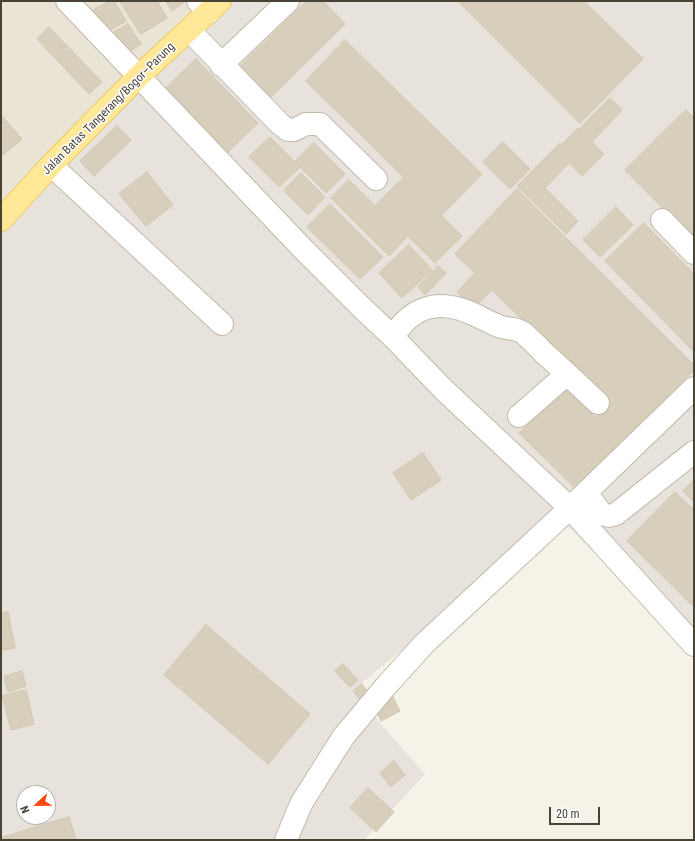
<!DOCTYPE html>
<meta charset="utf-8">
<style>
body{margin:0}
#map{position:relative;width:695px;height:841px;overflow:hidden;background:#f5f2e8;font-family:"Roboto Condensed",sans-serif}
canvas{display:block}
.frame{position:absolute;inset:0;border:2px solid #494336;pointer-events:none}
.north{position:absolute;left:16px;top:785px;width:40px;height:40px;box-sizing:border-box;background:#fff;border:1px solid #b6b4af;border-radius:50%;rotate:248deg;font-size:11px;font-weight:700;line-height:16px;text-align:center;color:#494336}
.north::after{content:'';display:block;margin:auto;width:14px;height:18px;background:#ff4715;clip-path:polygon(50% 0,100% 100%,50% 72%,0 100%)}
.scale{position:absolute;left:549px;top:807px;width:51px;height:18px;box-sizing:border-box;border:2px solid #494336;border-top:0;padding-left:5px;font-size:12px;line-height:14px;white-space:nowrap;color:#494336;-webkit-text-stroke:3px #fff;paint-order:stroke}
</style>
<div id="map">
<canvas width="695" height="841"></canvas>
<div class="frame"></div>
<div class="north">N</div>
<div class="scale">20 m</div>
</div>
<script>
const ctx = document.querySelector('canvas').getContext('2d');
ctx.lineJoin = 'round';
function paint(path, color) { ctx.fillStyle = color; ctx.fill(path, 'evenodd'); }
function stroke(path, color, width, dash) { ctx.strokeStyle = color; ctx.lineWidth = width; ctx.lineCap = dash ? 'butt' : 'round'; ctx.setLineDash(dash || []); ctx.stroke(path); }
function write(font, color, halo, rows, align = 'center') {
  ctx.font = font + ' "Roboto Condensed",sans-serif'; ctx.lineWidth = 3; ctx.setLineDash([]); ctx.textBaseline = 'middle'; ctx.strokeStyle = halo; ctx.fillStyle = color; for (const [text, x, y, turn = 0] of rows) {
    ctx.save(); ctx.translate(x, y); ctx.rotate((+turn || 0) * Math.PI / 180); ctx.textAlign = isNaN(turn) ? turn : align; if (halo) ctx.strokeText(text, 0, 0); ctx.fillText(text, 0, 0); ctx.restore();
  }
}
paint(new Path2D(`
 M 1,1 L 221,1 L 1,213 Z`), '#e9e4d5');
paint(new Path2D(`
 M 221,1 L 694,1 L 694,653 L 561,519 L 352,691 L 425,774 L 364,840 L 1,840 L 1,213 ZM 24,793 L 48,793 L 48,817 L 24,817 Z`), '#e7e3dc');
const building = new Path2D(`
 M 110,1 L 114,1 L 126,21 L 105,33 L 92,11 Z
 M 120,1 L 157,1 L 167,18 L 141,34 Z
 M 166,1 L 186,1 L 172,11 Z
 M 307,1 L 323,1 L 345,24 L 267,101 L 236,70 Z
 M 458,1 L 584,1 L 643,59 L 580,123 Z
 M 128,24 L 141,44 L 126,54 L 113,33 Z
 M 49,27 L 102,82 L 89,94 L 37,39 Z
 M 345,40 L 482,174 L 442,215 L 306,81 Z
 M 196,59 L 258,123 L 228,152 L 166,88 Z
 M 610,98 L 622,110 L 592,142 L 604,154 L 582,176 L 569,163 L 545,188 L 578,221 L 566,234 L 517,186 L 560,143 L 561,145 L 578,128 L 579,129 Z
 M 686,110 L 694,118 L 694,240 L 625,170 Z
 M 1,115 L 22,139 L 3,155 L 1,153 Z
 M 117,126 L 131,140 L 94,176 L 80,161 Z
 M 270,137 L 300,167 L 279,187 L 249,157 Z
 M 503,142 L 530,169 L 510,189 L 483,162 Z
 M 314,143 L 345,174 L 326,193 L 295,162 Z
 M 147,172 L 173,205 L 146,226 L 119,194 Z
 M 301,173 L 325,197 L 308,215 L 284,191 Z
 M 403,178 L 462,236 L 435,263 L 376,205 Z
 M 349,180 L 407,237 L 389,256 L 331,198 Z
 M 517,189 L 694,365 L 694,370 L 577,490 L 519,433 L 564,387 L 595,417 L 608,404 L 492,290 L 473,309 L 457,292 L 475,273 L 455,254 Z
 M 330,204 L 383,257 L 360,279 L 307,227 Z
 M 616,207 L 633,225 L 600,257 L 583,240 Z
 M 644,223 L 694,274 L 694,352 L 605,261 Z
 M 409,245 L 432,270 L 402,298 L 379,273 Z
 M 438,266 L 446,273 L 425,295 L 418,287 Z
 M 423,453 L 441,480 L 411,500 L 393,473 Z
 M 694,480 L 694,502 L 683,491 Z
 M 675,492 L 694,510 L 694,607 L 627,541 Z
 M 8,612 L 15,648 L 3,650 L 1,637 L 1,613 Z
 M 206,625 L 310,714 L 268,764 L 164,675 Z
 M 343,664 L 358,680 L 350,687 L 335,671 Z
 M 22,671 L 26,686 L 8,692 L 4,677 Z
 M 362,684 L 369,694 L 361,701 L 353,691 Z
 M 26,690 L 34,724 L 11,730 L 2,696 Z
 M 393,697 L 400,711 L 381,721 L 374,707 Z
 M 394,761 L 405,775 L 391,787 L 380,773 Z
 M 368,788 L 394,812 L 376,832 L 350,808 Z
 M 69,817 L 76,840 L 1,840 L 1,838 Z`);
paint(building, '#d7cebc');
stroke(building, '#d3c7af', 1);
const minor = new Path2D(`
 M 67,1 L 304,250 L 359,305 L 393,337 L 443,389 L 570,508 L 694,645
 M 198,1 L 208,13
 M 189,30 L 280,124 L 288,130 L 294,130 L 306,124 L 320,124 L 376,179
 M 221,65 L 288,1
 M 51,165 L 222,324
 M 662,220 L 694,253
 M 393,337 C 408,312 431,300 460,309 C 472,312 484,320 496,325 C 504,329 515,328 522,332 C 530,338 537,346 544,353 C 562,369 580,386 598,403
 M 519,416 L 567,374
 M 586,493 L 602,514 L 609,516 L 616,514 L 694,452
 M 286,840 L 301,804 L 326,764 L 344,736 L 386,686 L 424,644 L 570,508 L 694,388`);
const major = new Path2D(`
 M 1,220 L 51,165 L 139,76 L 220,1`);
stroke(minor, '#c1baa9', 24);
stroke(major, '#eccb5f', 24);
stroke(minor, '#fff', 22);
stroke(major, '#ffe897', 22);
write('12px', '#494336', '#fff', [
 ["Jalan Batas Tangerang/Bogor–Parung",109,109,-45]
]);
</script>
